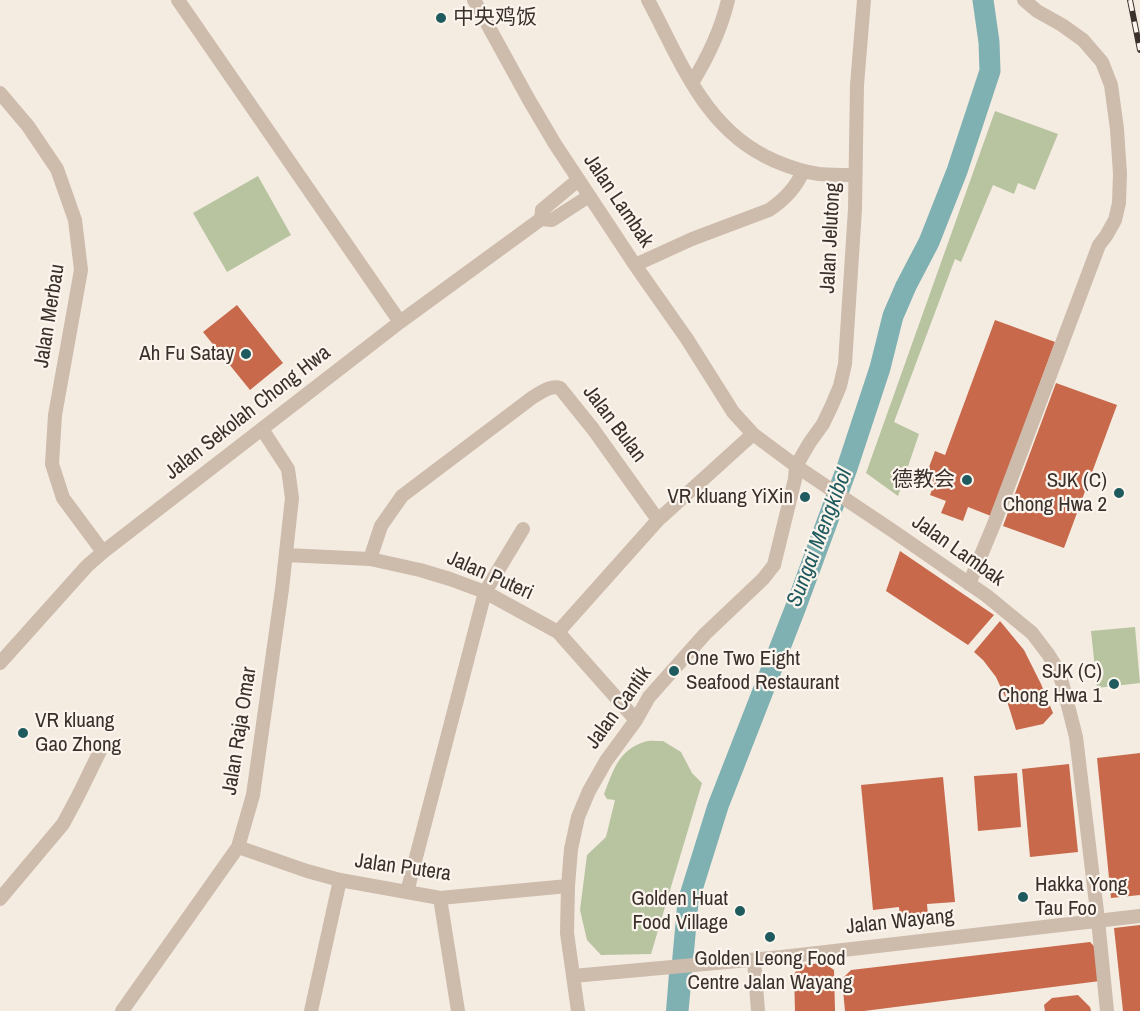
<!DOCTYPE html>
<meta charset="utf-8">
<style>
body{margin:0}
canvas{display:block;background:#f4ebe1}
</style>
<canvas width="1140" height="1011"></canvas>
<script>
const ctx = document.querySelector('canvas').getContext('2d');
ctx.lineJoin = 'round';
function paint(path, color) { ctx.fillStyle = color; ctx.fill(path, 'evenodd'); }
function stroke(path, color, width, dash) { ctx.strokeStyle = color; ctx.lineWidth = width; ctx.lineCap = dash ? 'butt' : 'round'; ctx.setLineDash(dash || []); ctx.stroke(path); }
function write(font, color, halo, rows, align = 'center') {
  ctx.font = font + ' "Archivo Narrow","Noto Sans SC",sans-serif'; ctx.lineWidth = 4.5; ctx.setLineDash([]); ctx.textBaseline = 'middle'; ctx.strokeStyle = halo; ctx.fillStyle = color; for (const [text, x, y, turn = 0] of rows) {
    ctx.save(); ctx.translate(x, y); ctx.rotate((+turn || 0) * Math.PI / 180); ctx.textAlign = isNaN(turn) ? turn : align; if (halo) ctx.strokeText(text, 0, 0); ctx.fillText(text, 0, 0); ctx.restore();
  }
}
paint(new Path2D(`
 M 995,111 L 1058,134 L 1035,190 L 1018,183 L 1014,194 L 993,185 L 961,262 L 955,259 L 894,422 L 919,434 L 898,496 L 866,473 Z
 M 258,176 L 291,235 L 227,272 L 193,213 Z
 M 1135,627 L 1140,683 L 1097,688 L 1091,631 Z
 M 663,741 L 681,752 L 692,773 L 702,783 L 651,954 L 601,955 L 587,940 L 580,910 L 587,855 L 606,837 L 615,800 L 607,799 L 604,794 C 613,772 618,750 644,742 C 649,740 657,741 663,741 Z`), '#b8c4a0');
paint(new Path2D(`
 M 669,973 L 689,973 L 688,1011 L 666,1011 Z`), '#7fb0b2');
stroke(new Path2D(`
 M 678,1011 L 688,902 L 718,806 L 795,609 L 847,468 L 880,368 L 893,316 L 906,286 L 929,242 L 957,171 L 990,71 L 989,42 L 983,0`), '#7fb0b2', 21);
paint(new Path2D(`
 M 237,305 L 283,363 L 250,390 L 203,332 Z
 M 995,320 L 1055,342 L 991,516 L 968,507 L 963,521 L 941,513 L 946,501 L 930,495 L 935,482 L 925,478 L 935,451 L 945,455 Z
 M 1056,383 L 1117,405 L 1064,548 L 1003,526 Z
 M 900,551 L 994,615 L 968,645 L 886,591 Z
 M 1000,621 L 1024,650 L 1041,684 L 1053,713 L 1043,724 L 1016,730 L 1007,701 L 996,677 L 983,660 L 974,652 Z
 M 1140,753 L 1140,895 L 1111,898 L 1097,758 Z
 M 1069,764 L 1078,852 L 1030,857 L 1022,769 Z
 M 1017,773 L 1021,827 L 978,831 L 974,776 Z
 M 943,777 L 955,902 L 927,904 L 928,915 L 900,918 L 899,907 L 873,910 L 861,785 Z
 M 1140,925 L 1140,1011 L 1123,1011 L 1114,928 Z
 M 1090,942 L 1097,949 L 1100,981 L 864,1011 L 845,1011 L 842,979 L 851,970 Z
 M 824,963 L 834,970 L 835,1011 L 795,1011 L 794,975 L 799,965 Z
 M 1078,995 L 1090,1007 L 1091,1011 L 1045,1011 L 1044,1005 L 1052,998 Z`), '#c8694b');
stroke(new Path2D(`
 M 178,0 L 400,322
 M 474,0 L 529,100 L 555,144 L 635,265 L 687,339 L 733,412 L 753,434 L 796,466 L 893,531 L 987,596 L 1032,633 L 1048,654 L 1058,670 L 1063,686 L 1076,737 L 1098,920 L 1107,1011
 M 648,0 C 682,63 705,131 775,161 C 789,167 804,172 819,174 C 831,175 843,175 855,175
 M 692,83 C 708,57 721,30 728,0
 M 0,93 L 28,126 L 57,169 L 75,220 L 81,270 L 55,415 L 52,464 L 63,498 L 103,552
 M 541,219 L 542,210 L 578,180
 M 635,265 L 692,239 L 769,210 C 784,200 796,188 803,171
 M 658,520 L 753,434
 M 286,555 L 370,559 L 420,570 L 450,579 L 485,592 L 558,632 L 636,720
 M 370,559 L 381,526 L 402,496 L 533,397 C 542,392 550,385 560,388 L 593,429 L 658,520 L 558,632
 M 969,584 L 994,524 L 1099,245 L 1106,236 L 1115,220 L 1119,203 L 1120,174 L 1117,129 L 1111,85 L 1102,62 L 1083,40 L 1062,25 L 1037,11 L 1024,0
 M 0,663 L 87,566 L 103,552 L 400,322 L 541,219 L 552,220 L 589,196
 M 238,847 L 307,871 L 340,880 L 440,898 L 568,886
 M 407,892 L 485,592 L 523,529
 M 440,898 L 458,1011
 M 0,899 L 63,824 L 78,796 L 101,749
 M 754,960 L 758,1011
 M 573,976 L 782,957 L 1140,916
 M 122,1011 L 238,847 L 253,795 L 282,589 L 292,498 L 288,469 L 262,429
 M 311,1011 L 340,880
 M 578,1011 L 567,933 L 568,886 L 571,849 L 578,817 L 589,791 L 606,761 L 636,720 L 649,697 L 705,634 L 763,579 L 774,565 L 795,479 L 796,466 L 810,442 L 823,424 L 832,405 L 840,386 L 845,364 L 855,209 L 857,85 L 864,0`), '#cdbbac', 14);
const rail = new Path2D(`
 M 1130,0 L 1140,50`);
stroke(rail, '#3b302b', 6);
stroke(rail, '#fbf5ee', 4, [11]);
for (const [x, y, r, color] of [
 [441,18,6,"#1f5a5e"],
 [246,354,6,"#1f5a5e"],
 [967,480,6,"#1f5a5e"],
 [1119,493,6,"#1f5a5e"],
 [805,497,6,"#1f5a5e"],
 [674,671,6,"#1f5a5e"],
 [1114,684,6,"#1f5a5e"],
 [23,733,6,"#1f5a5e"],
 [1023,897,6,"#1f5a5e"],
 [740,911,6,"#1f5a5e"],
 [770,937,6,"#1f5a5e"]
]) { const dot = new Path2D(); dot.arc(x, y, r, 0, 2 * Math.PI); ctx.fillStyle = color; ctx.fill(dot); stroke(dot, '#fbf5ee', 2); }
write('21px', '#3b302b', '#fbf5ee', [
 ["中央鸡饭",453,18,"left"],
 ["Ah Fu Satay",234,354],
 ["德教会",955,480],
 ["SJK (C)",1107,481],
 ["Chong Hwa 2",1107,505],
 ["VR kluang YiXin",793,497],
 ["One Two Eight",686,659,"left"],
 ["Seafood Restaurant",686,683,"left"],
 ["SJK (C)",1102,672],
 ["Chong Hwa 1",1102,696],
 ["VR kluang",35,721,"left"],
 ["Gao Zhong",35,745,"left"],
 ["Hakka Yong",1035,885,"left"],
 ["Tau Foo",1035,909,"left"],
 ["Golden Huat",728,899],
 ["Food Village",728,923],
 ["Golden Leong Food",770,959,"center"],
 ["Centre Jalan Wayang",770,983,"center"]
], 'right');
write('21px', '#3b302b', '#fbf5ee', [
 ["Jalan Lambak",618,201,56],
 ["Jalan Jelutong",831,238,-87],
 ["Jalan Merbau",50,316,-81],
 ["Jalan Sekolah Chong Hwa",248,413,-38],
 ["Jalan Bulan",614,424,53],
 ["Jalan Lambak",958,551,35],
 ["Jalan Puteri",490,576,24],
 ["Jalan Cantik",619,708,-54],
 ["Jalan Raja Omar",240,731,-81],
 ["Jalan Putera",403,868,8],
 ["Jalan Wayang",900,922,-6]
]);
write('italic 22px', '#1f5a5e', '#fbf5ee', [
 ["Sungai Mengkibol",820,538,-69]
]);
</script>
